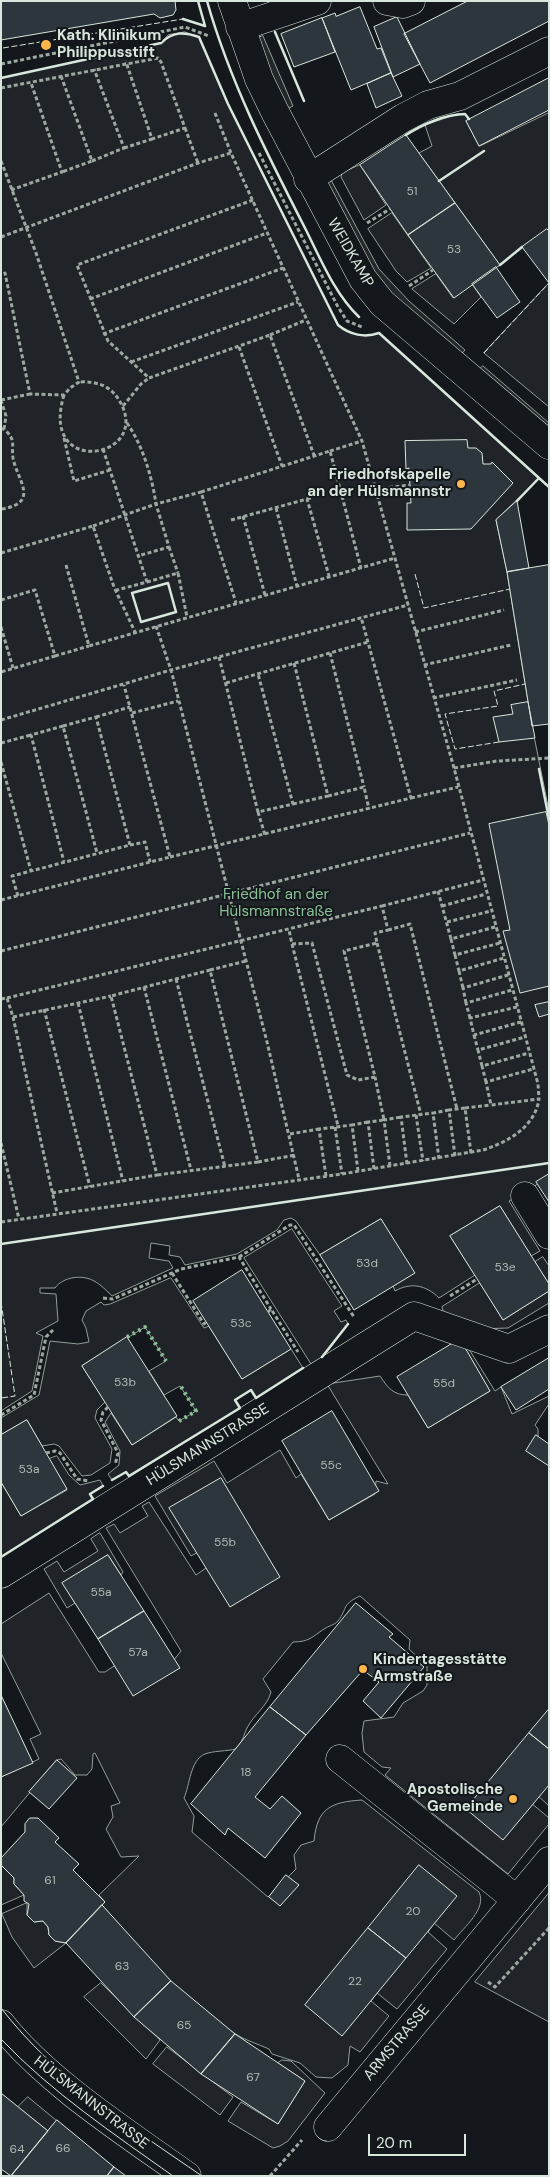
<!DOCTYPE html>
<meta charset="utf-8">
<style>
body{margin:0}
#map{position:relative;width:550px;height:2177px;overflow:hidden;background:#14181c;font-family:"DM Sans",sans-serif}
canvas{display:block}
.frame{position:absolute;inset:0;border:2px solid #d8e6dc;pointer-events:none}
.scale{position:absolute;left:368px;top:2134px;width:98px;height:22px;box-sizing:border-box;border:2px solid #d8e6dc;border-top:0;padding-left:6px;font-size:15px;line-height:18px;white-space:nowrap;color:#d8e6dc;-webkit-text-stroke:4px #14181c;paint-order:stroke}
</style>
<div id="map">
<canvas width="550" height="2177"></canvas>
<div class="frame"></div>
<div class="scale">20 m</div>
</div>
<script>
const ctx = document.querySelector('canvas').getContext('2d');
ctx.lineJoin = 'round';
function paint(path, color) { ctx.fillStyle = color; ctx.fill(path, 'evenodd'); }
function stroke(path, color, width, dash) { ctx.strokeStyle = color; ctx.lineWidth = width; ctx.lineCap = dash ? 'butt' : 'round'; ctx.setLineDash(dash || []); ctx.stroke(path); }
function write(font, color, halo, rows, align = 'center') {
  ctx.font = font + ' "DM Sans",sans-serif'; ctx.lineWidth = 4; ctx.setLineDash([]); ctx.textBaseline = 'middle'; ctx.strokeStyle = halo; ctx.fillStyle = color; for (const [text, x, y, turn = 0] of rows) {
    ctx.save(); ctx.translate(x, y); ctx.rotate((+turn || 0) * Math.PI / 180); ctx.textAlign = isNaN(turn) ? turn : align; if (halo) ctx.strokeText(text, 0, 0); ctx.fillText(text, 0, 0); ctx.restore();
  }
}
const green = new Path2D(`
 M 185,32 L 199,37 L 228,104 L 338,325 C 349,335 365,338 379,333 L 539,478 L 496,520 L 507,572 L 532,726 L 549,811 L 549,1174 L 538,1184 L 509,1201 L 540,1251 L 531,1256 L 500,1206 L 450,1236 L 475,1275 L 439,1298 C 426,1285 411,1282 395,1291 L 393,1286 L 414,1273 L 381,1219 L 320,1255 L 296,1221 L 291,1218 L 284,1220 L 277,1230 L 237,1254 L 185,1265 L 180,1257 L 169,1255 L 170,1246 L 151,1243 L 149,1258 L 169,1261 L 173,1268 L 112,1296 C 107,1291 100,1284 94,1281 C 82,1274 63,1277 55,1288 L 40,1288 L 40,1293 L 56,1294 L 58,1321 L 36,1333 L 43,1336 L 32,1391 L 1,1411 L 1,78 L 161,43 L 168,35 Z
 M 549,113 L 549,231 L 522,247 L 500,265 L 419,153 L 432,146 L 425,125 L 457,114 L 465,114 L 469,119 L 466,121 L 479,146 Z
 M 360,165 L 386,205 L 364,220 L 341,177 L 342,173 Z
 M 392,213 L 431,268 L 407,282 L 396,271 L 368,229 Z
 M 436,274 L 453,298 L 472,284 L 481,297 L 454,324 L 412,289 Z
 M 549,283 L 549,407 L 484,353 Z
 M 292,1229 L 342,1306 L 334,1311 L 341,1322 L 346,1320 L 348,1324 L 325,1355 L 311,1364 L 244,1258 Z
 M 543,1257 L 549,1266 L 549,1284 L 535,1262 Z
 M 171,1278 L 204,1328 L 209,1326 L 242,1379 L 291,1349 L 303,1368 L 256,1398 L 250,1390 L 235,1400 L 240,1408 L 129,1476 L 126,1472 L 112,1480 L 108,1474 L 119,1465 L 120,1451 L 105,1422 L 111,1413 L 132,1445 L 176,1417 L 179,1421 L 196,1411 L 180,1386 L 164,1395 L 149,1371 L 166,1361 L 145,1327 L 82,1366 L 105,1402 L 97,1410 L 95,1418 L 112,1449 L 110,1463 L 91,1475 L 82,1476 L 59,1446 L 54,1444 L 42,1446 L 27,1420 L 1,1435 L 1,1418 L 39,1395 L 50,1341 L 78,1344 L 89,1342 L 86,1328 L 82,1320 L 86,1311 L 101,1302 L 104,1305 L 110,1304 Z
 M 480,1283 L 503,1320 L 549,1291 L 549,1303 L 508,1328 L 478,1329 L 445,1317 L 442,1307 Z
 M 467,1346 L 495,1391 L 501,1387 L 512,1414 L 549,1396 L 549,1404 L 535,1425 L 538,1429 L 538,1444 L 549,1466 L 549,1806 L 535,1793 L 530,1802 L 549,1818 L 549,1824 L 508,1874 L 385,1775 L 391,1768 L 382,1767 L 364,1752 L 362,1733 L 364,1721 L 394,1717 L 403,1703 L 423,1691 L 427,1685 L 427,1666 L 409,1649 L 410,1640 L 360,1596 C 341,1605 348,1608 338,1621 C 335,1625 328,1626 324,1629 C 312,1637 309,1642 293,1642 L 263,1679 L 271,1692 C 267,1707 254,1714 247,1728 C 243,1737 243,1741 236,1749 C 228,1751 212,1751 205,1754 C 190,1760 190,1785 184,1798 L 194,1816 L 192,1832 L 268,1897 L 296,1869 L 294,1855 L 301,1845 L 314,1841 C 317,1808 331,1802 362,1800 L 479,1892 C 487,1909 464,1927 454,1940 L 434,1923 L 428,1932 L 447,1949 L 397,2009 L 377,1993 L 371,2001 L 389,2016 L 360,2052 L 350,2046 L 348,2065 L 332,2078 L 316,2077 L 300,2063 L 272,2054 L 269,2049 C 258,2044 244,2040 234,2033 C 182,2000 142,1951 102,1905 L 105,1902 L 99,1895 L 139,1856 L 121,1857 L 106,1829 L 113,1817 L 111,1806 L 120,1803 L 95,1753 L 93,1754 L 92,1769 L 87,1775 L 75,1775 L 61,1759 L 57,1760 L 1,1827 L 1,1777 L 39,1759 L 30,1739 L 41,1734 L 1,1653 L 1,1624 L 49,1593 L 99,1672 L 105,1672 L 114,1666 L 141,1683 L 173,1661 L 181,1651 L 106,1528 L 114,1524 L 120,1533 L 148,1516 L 142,1506 L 149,1502 L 196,1575 L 209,1566 L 200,1551 L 191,1556 L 155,1496 L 214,1461 L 227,1483 L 280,1450 L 296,1478 L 301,1474 L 329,1520 L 375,1494 L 376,1481 L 388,1484 L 327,1384 L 380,1376 C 388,1388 393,1395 408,1395 L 428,1428 L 490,1391 L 464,1347 Z
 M 57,1456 L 69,1475 L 80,1485 L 100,1480 L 103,1486 L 90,1494 L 93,1499 L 1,1557 L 1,1482 L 21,1516 L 67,1490 L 49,1459 Z
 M 100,1533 L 123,1572 L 121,1575 L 108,1555 L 63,1583 L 75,1603 L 67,1608 L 44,1569 L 57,1561 L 64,1572 L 98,1551 L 91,1539 Z
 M 1,1865 L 14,1878 L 14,1884 L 24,1895 L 1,1905 Z
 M 549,1893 L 549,2022 L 475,1982 Z
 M 27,1903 L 27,1915 L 34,1922 L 43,1921 L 48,1927 L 49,1935 L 55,1941 L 66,1943 L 34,1968 L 12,1937 L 2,1914 Z
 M 101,1983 L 160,2040 L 146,2059 L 84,1997 Z
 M 167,2047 L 233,2097 L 220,2115 L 153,2064 Z
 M 282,2060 L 291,2061 L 325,2093 L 288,2141 L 280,2146 L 273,2148 L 228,2121 L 241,2102 L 278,2124 L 305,2081 L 278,2063 Z
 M 28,2097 L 57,2121 L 48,2131 L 18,2107 Z`);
paint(green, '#202428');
stroke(green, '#939e99', 1);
const parking = new Path2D(`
 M 263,36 L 293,106 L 285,110 L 255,39 Z
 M 331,180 L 379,269 L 409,301 L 465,350 L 459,357 L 382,287 L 323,184 Z
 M 483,366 L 549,423 L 549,435 L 477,372 Z`);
paint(parking, '#24282b');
stroke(parking, '#939e99', 1);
const building = new Path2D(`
 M 1,1 L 175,1 L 176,10 L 173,15 L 160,18 L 154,14 L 1,40 Z
 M 468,1 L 549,1 L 549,21 L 430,83 L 404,34 Z
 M 360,7 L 377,49 L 381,48 L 391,73 L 351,90 L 322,18 L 335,13 L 336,16 Z
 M 397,17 L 420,64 L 393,77 L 374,27 Z
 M 322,18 L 335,52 L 294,67 L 281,34 Z
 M 391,73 L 402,96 L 376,108 L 367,84 Z
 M 549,78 L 549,110 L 479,146 L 466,121 Z
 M 406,135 L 455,203 L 408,235 L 360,165 Z
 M 455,203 L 500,265 L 454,298 L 408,235 Z
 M 547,229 L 549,231 L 549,283 L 522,247 Z
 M 496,267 L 520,302 L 497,318 L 472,284 Z
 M 467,440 L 468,448 L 476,448 L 482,453 L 483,464 L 491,464 L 492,462 L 513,483 L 471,529 L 407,530 L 407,503 L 411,503 L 409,468 L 406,469 L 405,441 Z
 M 517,501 L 529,568 L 507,572 L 496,520 Z
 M 549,565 L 549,724 L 532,726 L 507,572 Z
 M 528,702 L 535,738 L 499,742 L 493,717 L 513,714 L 511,705 Z
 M 546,812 L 549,825 L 549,986 L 520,993 L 503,931 L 510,930 L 489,824 Z
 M 549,1002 L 549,1014 L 539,1017 L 535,1005 Z
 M 549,1174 L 549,1202 L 536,1182 Z
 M 500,1206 L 549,1284 L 549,1291 L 503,1320 L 450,1236 Z
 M 381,1219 L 415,1273 L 354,1310 L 320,1255 Z
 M 242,1270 L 291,1349 L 242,1379 L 193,1301 Z
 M 127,1337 L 177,1416 L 132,1445 L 82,1366 Z
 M 460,1339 L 490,1391 L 428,1428 L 397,1377 Z
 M 549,1358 L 549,1389 L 516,1410 L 501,1387 Z
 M 332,1411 L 379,1491 L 329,1520 L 282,1441 Z
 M 27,1420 L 67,1489 L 21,1516 L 1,1482 L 1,1435 Z
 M 536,1435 L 549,1444 L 549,1466 L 526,1451 Z
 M 221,1478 L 280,1577 L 230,1607 L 169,1508 Z
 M 108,1555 L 144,1611 L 98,1639 L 62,1583 Z
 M 356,1603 L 393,1634 L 389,1637 L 424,1667 L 381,1718 L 363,1701 L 379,1682 L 363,1670 L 306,1735 L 270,1707 Z
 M 144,1611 L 180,1668 L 133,1696 L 98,1639 Z
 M 1,1695 L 33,1763 L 1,1777 Z
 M 270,1707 L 306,1735 L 255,1797 L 270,1809 L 282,1796 L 301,1813 L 265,1858 L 228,1828 L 225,1835 L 191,1804 Z
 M 549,1709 L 549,1749 L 529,1733 Z
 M 529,1733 L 549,1749 L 549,1785 L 503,1840 L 466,1809 Z
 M 57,1760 L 77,1778 L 49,1809 L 29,1792 Z
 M 30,1818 L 38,1818 L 59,1838 L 55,1842 L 79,1864 L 73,1870 L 105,1902 L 66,1943 L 55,1941 L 49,1935 L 48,1927 L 43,1921 L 34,1922 L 27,1915 L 29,1904 L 24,1901 L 24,1895 L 14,1884 L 14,1878 L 1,1865 L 1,1858 L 25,1832 L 25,1824 Z
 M 419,1865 L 457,1896 L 406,1958 L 368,1928 Z
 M 286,1875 L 299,1885 L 280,1906 L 269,1897 Z
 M 102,1905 L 171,1981 L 134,2017 L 66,1943 Z
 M 368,1928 L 406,1958 L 342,2036 L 305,2005 Z
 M 171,1981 L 235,2034 L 201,2074 L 134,2017 Z
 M 235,2034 L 305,2081 L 278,2124 L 201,2074 Z
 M 1,2093 L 48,2131 L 11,2176 L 1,2169 Z
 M 57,2120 L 114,2167 L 107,2176 L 11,2176 Z
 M 114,2167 L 126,2176 L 107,2176 Z`);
paint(building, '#2c363c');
stroke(building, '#d8e6dc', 1);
const minor = new Path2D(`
 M 232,1 L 259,79 L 275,112 L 363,279 L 382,303 L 549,445
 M 387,1 L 403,4 L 411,1
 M 240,27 L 317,1
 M 308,179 L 403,118 L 428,105 L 460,96 L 549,51
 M 525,1196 L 549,1235
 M 1,1574 L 414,1316 L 509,1349 L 549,1329
 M 340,1759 L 517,1900
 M 1,2024 C 47,2082 127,2133 187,2176
 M 328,2127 L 549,1861`);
stroke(minor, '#d8e6dc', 29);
stroke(new Path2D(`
 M 1,64 L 185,27 L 209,36
 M 61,76 L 92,161 L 62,172
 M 1,88 L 158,58 L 161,62 L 185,128 L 152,139
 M 215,113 L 231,153
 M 185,128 L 198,163
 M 124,148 L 152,139 L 126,62
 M 259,153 L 338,307 L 347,321 L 362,327
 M 1,161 L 36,253 L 79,382 L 70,388 L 64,395 L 30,394 L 5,273 L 1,275
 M 92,161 L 124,148 L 94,69
 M 11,190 L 62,172 L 31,83
 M 253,200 L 77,265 L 108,341 L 149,378 L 270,335 L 314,455
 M 367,223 L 390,209
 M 1,237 L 198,163 L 231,153 L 362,441 L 454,768 L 538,1084 L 539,1099
 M 409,286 L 433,270
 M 90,299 L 267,233
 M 103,334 L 283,268
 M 270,335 L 306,320
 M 239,347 L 282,466
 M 131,362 L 298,302
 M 64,395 C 38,480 155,458 119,400 C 110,385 95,381 79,382
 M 1,400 L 6,416 L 4,429
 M 1,400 L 30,394
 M 123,406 L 141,384 L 149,378
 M 127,423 C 143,446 152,477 156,504 L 201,492 L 236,603
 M 1,429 L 4,429 C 17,441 11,444 13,458 C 17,480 41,503 1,509
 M 64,438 L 74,481 L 110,470
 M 103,449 L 147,582 L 117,590
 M 330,451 L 362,441
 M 376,489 L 410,485
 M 201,492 L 330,451 L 361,568
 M 307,499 L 319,495
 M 276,508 L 297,586
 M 243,516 L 265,595
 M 231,520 L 307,499 L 329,576
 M 93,526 L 156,504 L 169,547 L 138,556
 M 169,547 L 178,573
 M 1,553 L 93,526 L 114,587 L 135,632
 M 66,565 L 89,646 L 395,558
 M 147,582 L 178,573 L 187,617
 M 1,600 L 35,590 L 55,656 L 1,672
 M 156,626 L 171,670 L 267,1042 L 299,1179
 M 1,627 L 13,668
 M 415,632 L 504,610
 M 330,653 L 364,787
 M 55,656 L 89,646
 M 219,657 L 258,812 L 293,804 L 258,674
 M 424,665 L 511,645
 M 226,683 L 368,642
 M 433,698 L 517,680
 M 132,713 L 178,701
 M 96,717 L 130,707
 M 1,720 L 171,670 L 408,605
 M 63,726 L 31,735 L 64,862
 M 1,743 L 31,735
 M 1,762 L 31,871
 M 454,768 L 497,761 L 549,758
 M 328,796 L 364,787 L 369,809
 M 411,798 L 458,787
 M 293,804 L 328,796 L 294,663
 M 258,812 L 265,835
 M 130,845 L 145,842 L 150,862
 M 170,857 L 411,798 L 361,617
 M 438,891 L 451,939
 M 18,896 L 12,876 L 130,845 L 96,717 L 63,726 L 97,853
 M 1,900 L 170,857 L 124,685
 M 382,906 L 483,880
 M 442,906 L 486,894
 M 447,922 L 491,911
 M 495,927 L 451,939 L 455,955 L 500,943
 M 388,930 L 410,924 L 457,1109
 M 377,943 L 421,1115
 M 292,944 L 338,1126
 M 1,951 L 470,833
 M 455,955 L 459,971 L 504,958
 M 210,970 L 246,961
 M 459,971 L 463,988
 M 176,979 L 225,1167
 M 144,987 L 191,1170
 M 7,998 L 382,906 L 388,930 L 375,933 L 377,943 L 344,951 L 375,1077 L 358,1080 L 347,1075 L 312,943 L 292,944 L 289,930
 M 1,999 L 7,998 L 13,1017 L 111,996
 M 78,1003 L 123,1181
 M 466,1003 L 463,988 L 508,975
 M 517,1007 L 470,1018 L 474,1035 L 521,1022
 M 44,1009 L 90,1187
 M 13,1017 L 57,1213
 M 470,1018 L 466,1003 L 512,990
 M 474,1035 L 478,1050
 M 482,1066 L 478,1050 L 525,1037
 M 486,1082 L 482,1066 L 529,1053
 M 416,1115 L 423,1161
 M 335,1127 L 342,1174
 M 290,1134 L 319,1129
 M 1,1143 L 19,1219
 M 471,1153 L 465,1108 L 491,1105
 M 455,1156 L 449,1110 L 465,1108
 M 439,1159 L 433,1113 L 449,1110
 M 258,1162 L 295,1155
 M 407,1164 L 401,1117 L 433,1113
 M 390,1166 L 384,1120 L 401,1117
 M 374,1169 L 368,1122 L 384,1120 L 375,1077
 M 358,1171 L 352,1125 L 368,1122
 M 326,1176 L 319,1129 L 352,1125
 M 52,1193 L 157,1175 L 111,996 L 210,970 L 258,1162 L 157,1175
 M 1,1222 L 342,1174 L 483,1150 C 508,1142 535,1127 539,1099 L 491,1105 L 486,1082 L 533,1069
 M 239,1257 L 290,1225 L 294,1225 L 354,1317
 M 172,1273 L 204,1324 L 207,1321
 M 450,1296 L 477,1279
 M 103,1298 L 113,1299 L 181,1269 L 239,1257 L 271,1309
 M 268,1312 L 271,1309 L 298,1352
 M 108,1407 L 103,1412 L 101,1420 L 118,1453 L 115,1465
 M 1,1415 L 34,1395 L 46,1337 L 53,1330
 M 46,1453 L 55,1451 L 60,1453 L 77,1479 L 89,1481
 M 488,1982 L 495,1987 L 549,1928
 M 270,2176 L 302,2140`), '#9da8a2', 3, [4, 2.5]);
stroke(minor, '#14181c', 28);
stroke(new Path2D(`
 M 1,2008 C 55,2078 129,2126 202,2176
 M 1,2039 C 51,2092 114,2134 173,2176`), '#d8e6dc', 1);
stroke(new Path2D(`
 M 127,1337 L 145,1327 L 166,1361
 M 179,1421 L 196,1411 L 180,1385`), '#8ac095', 4, [2.5, 4]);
stroke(new Path2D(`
 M 3,48 L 183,19
 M 484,353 L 549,283
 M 415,574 L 424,608 L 510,589
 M 499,742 L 455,749 L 445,714 L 498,706 L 494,691 L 525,684
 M 1,1302 L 15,1396 L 1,1398`), '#d8e6dc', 1, [6, 2.5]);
stroke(new Path2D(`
 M 207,1 C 230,82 268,156 306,230 C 321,260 335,294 359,317
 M 183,19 L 205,26 L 198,1
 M 275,32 L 304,101
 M 1,78 L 161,43 C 173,31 184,32 199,37 L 228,104 L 338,325 C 350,335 365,338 379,333 L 539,478 L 517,501
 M 406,135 C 421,125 446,114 465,114 L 469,119
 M 439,181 L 484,151
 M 500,265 L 522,247
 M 539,478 L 549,487
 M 168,583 L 176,612 L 141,622 L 132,593 Z
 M 539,769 L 549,819
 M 1,1244 L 549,1163
 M 322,1357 L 348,1324
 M 112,1480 L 126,1472 L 129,1476 L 240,1408 L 235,1400 L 251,1390 L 256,1398 L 303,1368
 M 1,1557 L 93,1499 L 90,1494 L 103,1486`), '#d8e6dc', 2.5);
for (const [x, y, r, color] of [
 [46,45,6,"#ffb74d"],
 [461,484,5,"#ffb74d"],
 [363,1669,5,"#ffb74d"],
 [513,1799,5,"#ffb74d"]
]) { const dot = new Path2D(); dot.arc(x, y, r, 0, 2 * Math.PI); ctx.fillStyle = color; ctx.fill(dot); stroke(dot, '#14181c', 2); }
write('12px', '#adbab4', null, [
 ["51",412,192],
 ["53",454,250],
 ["53d",367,1264],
 ["53e",505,1268],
 ["53c",241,1324],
 ["53b",125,1383],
 ["55d",444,1384],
 ["55c",331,1466],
 ["53a",29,1470],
 ["55b",225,1543],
 ["55a",101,1593],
 ["57a",138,1653],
 ["18",246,1773],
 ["61",50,1881],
 ["20",413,1912],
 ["63",122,1967],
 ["22",355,1982],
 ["65",184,2026],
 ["67",253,2078],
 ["66",63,2149],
 ["64",17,2150]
]);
write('bold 15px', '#d8e6dc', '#14181c', [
 ["Kath. Klinikum",57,36],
 ["Philippusstift",57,53],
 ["Friedhofskapelle",451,475,"right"],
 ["an der Hülsmannstr",451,492,"right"],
 ["Kindertagesstätte",373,1660],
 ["Armstraße",373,1677],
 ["Apostolische",503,1790,"right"],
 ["Gemeinde",503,1807,"right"]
], 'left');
write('15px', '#d8e6dc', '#14181c', [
 ["WEIDKAMP",350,253,60],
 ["HÜLSMANNSTRASSE",208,1445,-32],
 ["ARMSTRASSE",397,2043,-50],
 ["HÜLSMANNSTRASSE",91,2103,38]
]);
write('15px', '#8ac095', '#14181c', [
 ["Friedhof an der",276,895],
 ["Hülsmannstraße",276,912]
]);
</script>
